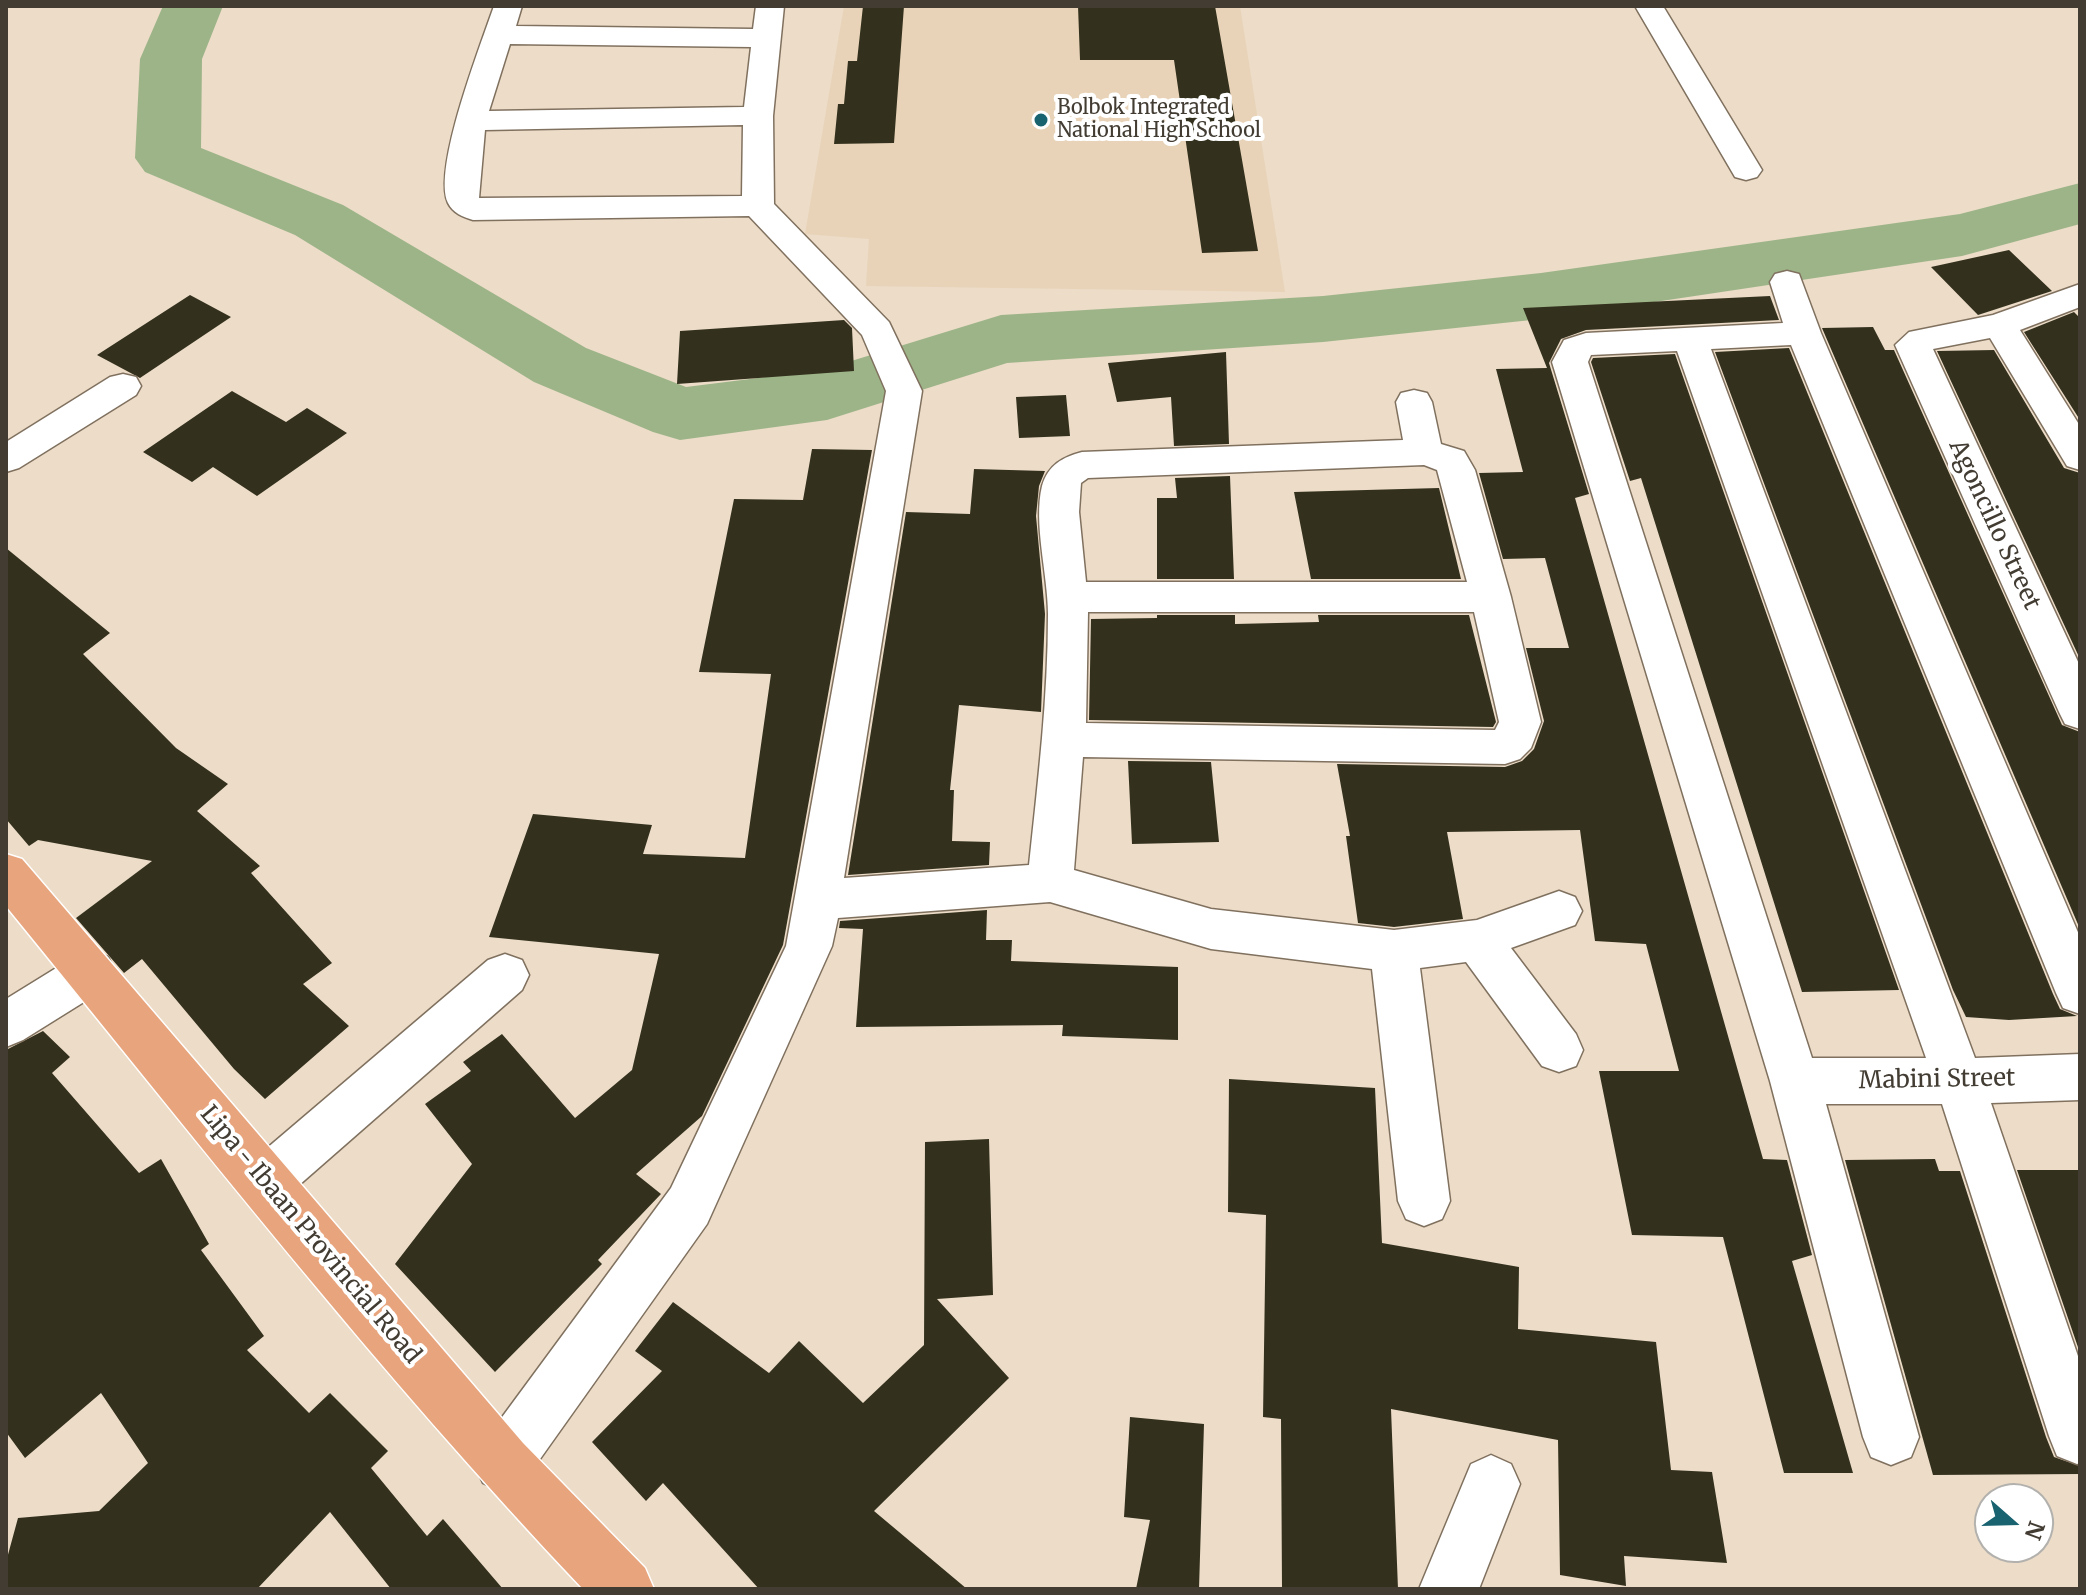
<!DOCTYPE html>
<style>
body{margin:0}
#map{position:relative;width:2086px;height:1595px;overflow:hidden;background:#ecdcc8;font-family:Merriweather,serif}
canvas{display:block}
.frame{position:absolute;inset:0;border:8px solid #423c33;pointer-events:none}
.north{position:absolute;left:1974px;top:1483px;width:80px;height:80px;box-sizing:border-box;background:#fff;border:2px solid #b3b1ad;border-radius:50%;rotate:110deg;font-size:22px;font-weight:700;line-height:32px;text-align:center;color:#423c33}
.north::after{content:'';display:block;margin:auto;width:28px;height:36px;background:#196270;clip-path:polygon(50% 0,100% 100%,50% 72%,0 100%)}
</style>
<div id="map">
<canvas width="2086" height="1595"></canvas>
<div class="frame"></div>
<div class="north">N</div>
</div>
<script>
const ctx = document.querySelector('canvas').getContext('2d');
ctx.lineJoin = 'round';
function paint(path, color) { ctx.fillStyle = color; ctx.fill(path, 'evenodd'); }
function stroke(path, color, width, dash) { ctx.strokeStyle = color; ctx.lineWidth = width; ctx.lineCap = dash ? 'butt' : 'round'; ctx.setLineDash(dash || []); ctx.stroke(path); }
function write(font, color, halo, rows, align = 'center') {
  ctx.font = font + ' Merriweather,serif'; ctx.lineWidth = 8; ctx.setLineDash([]); ctx.textBaseline = 'middle'; ctx.strokeStyle = halo; ctx.fillStyle = color; for (const [text, x, y, turn = 0] of rows) {
    ctx.save(); ctx.translate(x, y); ctx.rotate((+turn || 0) * Math.PI / 180); ctx.textAlign = isNaN(turn) ? turn : align; if (halo) ctx.strokeText(text, 0, 0); ctx.fillText(text, 0, 0); ctx.restore();
  }
}
paint(new Path2D(`
 M 844,6 L 1240,6 L 1285,292 L 866,286 L 869,239 L 805,234 Z`), '#e8d3b8');
paint(new Path2D(`
 M 163,6 L 223,6 L 202,59 L 201,148 L 343,205 L 586,348 L 686,387 L 822,370 L 1001,315 L 1323,296 L 1541,273 L 1960,214 L 2080,183 L 2080,224 L 1962,256 L 1541,319 L 1323,342 L 1007,363 L 827,420 L 680,440 L 653,432 L 534,382 L 295,235 L 145,172 L 135,158 L 140,59 Z`), '#9db488');
paint(new Path2D(`
 M 863,6 L 904,6 L 894,143 L 834,144 L 838,104 L 844,104 L 848,61 L 857,61 Z
 M 1078,6 L 1215,6 L 1258,251 L 1202,253 L 1174,60 L 1080,60 Z
 M 2009,250 L 2052,291 L 1978,315 L 1931,267 Z
 M 190,295 L 231,317 L 140,378 L 97,355 Z
 M 1770,296 L 1779,320 L 1586,330 L 1561,339 L 1549,363 L 1589,494 L 1575,498 L 1763,1159 L 1787,1160 L 1812,1255 L 1792,1261 L 1853,1473 L 1784,1473 L 1723,1237 L 1632,1235 L 1599,1071 L 1679,1071 L 1646,944 L 1595,941 L 1580,830 L 1447,832 L 1463,919 L 1394,927 L 1358,923 L 1346,836 L 1350,836 L 1337,764 L 1505,767 L 1522,761 L 1534,749 L 1544,721 L 1526,648 L 1569,648 L 1545,558 L 1503,559 L 1479,473 L 1523,472 L 1496,369 L 1547,368 L 1523,308 Z
 M 2074,312 L 2080,318 L 2080,420 L 2024,332 Z
 M 844,320 L 852,328 L 854,371 L 677,384 L 680,331 Z
 M 1873,327 L 1885,350 L 1894,350 L 2062,725 L 2080,732 L 2080,929 L 1822,328 Z
 M 1789,348 L 2053,994 L 2060,1009 L 2077,1016 L 2009,1020 L 1966,1017 L 1953,990 L 1715,352 Z
 M 1994,350 L 2064,468 L 2080,473 L 2080,659 L 1937,351 Z
 M 1226,352 L 1229,444 L 1174,446 L 1171,397 L 1117,402 L 1108,363 Z
 M 1675,354 L 1899,990 L 1802,992 L 1641,478 L 1630,481 L 1591,362 L 1593,358 Z
 M 232,391 L 286,422 L 307,408 L 347,433 L 257,496 L 213,467 L 192,482 L 143,452 Z
 M 1066,395 L 1070,436 L 1019,438 L 1016,397 Z
 M 812,449 L 872,450 L 783,945 L 702,1116 L 636,1174 L 661,1194 L 598,1260 L 602,1264 L 495,1372 L 395,1264 L 472,1164 L 425,1104 L 471,1071 L 463,1062 L 502,1034 L 575,1118 L 632,1070 L 659,954 L 489,937 L 533,814 L 652,825 L 643,854 L 745,858 L 771,674 L 699,672 L 734,499 L 803,500 Z
 M 974,469 L 1045,471 L 1039,486 L 1036,516 L 1045,614 L 1041,712 L 959,705 L 950,790 L 954,790 L 952,841 L 990,842 L 989,865 L 848,875 L 906,512 L 970,514 Z
 M 1230,476 L 1234,579 L 1157,579 L 1157,498 L 1177,498 L 1175,478 Z
 M 1439,488 L 1461,579 L 1311,579 L 1294,492 Z
 M 6,548 L 110,633 L 83,654 L 176,748 L 228,784 L 197,811 L 260,866 L 251,873 L 332,963 L 303,984 L 349,1026 L 265,1099 L 234,1069 L 142,959 L 124,973 L 76,918 L 152,861 L 38,840 L 29,846 L 6,819 Z
 M 1157,615 L 1235,615 L 1235,624 L 1319,622 L 1318,615 L 1469,615 L 1496,722 L 1493,727 L 1089,720 L 1091,619 L 1157,618 Z
 M 1128,761 L 1211,762 L 1219,842 L 1132,844 Z
 M 987,910 L 986,940 L 1012,940 L 1011,961 L 1178,967 L 1178,1040 L 1062,1036 L 1063,1025 L 856,1027 L 863,929 L 839,928 L 840,921 Z
 M 43,1031 L 70,1057 L 52,1073 L 139,1173 L 161,1159 L 209,1244 L 201,1250 L 264,1336 L 247,1350 L 309,1413 L 330,1393 L 388,1451 L 371,1468 L 427,1536 L 443,1519 L 503,1589 L 391,1589 L 330,1512 L 257,1589 L 6,1589 L 6,1562 L 18,1518 L 99,1511 L 148,1463 L 101,1393 L 25,1458 L 6,1432 L 6,1050 Z
 M 1229,1079 L 1375,1088 L 1382,1243 L 1519,1267 L 1518,1329 L 1656,1342 L 1671,1470 L 1712,1472 L 1727,1563 L 1624,1556 L 1626,1586 L 1560,1575 L 1558,1440 L 1391,1409 L 1398,1589 L 1282,1589 L 1281,1419 L 1263,1417 L 1266,1215 L 1228,1212 Z
 M 989,1139 L 993,1295 L 937,1299 L 1009,1378 L 874,1511 L 967,1589 L 759,1589 L 663,1483 L 646,1501 L 592,1442 L 662,1371 L 635,1351 L 673,1302 L 769,1373 L 799,1341 L 863,1403 L 924,1345 L 925,1142 Z
 M 1935,1159 L 1939,1171 L 1960,1171 L 2046,1437 L 2054,1457 L 2080,1466 L 2080,1474 L 1933,1475 L 1845,1160 Z
 M 2017,1170 L 2080,1170 L 2080,1353 Z
 M 1130,1417 L 1204,1424 L 1199,1589 L 1136,1589 L 1150,1520 L 1124,1517 Z`), '#33311d');
const minor = new Path2D(`
 M 494,6 L 522,6 L 516,26 L 753,29 L 756,6 L 784,6 L 773,116 L 774,204 L 889,322 L 922,391 L 844,878 L 1029,865 C 1038,781 1048,698 1048,614 C 1048,575 1033,523 1042,486 C 1048,465 1063,457 1082,452 L 1403,440 L 1396,402 L 1401,393 L 1414,390 L 1427,393 L 1432,402 L 1441,444 L 1464,451 L 1475,470 L 1511,597 L 1541,722 L 1531,748 L 1520,759 L 1505,764 L 1083,757 L 1074,870 L 1211,909 L 1394,930 L 1477,920 L 1559,891 L 1575,897 L 1582,911 L 1575,925 L 1511,948 L 1576,1034 L 1583,1050 L 1576,1066 L 1559,1072 L 1542,1066 L 1466,962 L 1420,968 L 1450,1201 L 1442,1219 L 1424,1226 L 1406,1219 L 1398,1201 L 1372,969 L 1211,949 L 1050,902 L 838,918 L 832,946 L 707,1224 L 523,1483 L 503,1492 L 483,1483 L 474,1463 L 483,1443 L 671,1188 L 786,946 L 886,391 L 862,335 L 749,216 L 473,220 C 463,217 453,213 448,203 C 432,169 481,44 494,6 ZM 510,44 L 751,47 L 744,107 L 489,111 ZM 743,125 L 742,196 L 479,198 L 485,130 ZM 1424,465 L 1437,470 L 1467,582 L 1086,582 L 1079,512 L 1081,483 L 1088,478 ZM 1088,612 L 1474,612 L 1499,722 L 1495,730 L 1086,723 Z
 M 1635,6 L 1663,6 L 1762,170 L 1757,177 L 1746,180 L 1735,177 Z
 M 1787,271 L 1799,274 L 1821,333 L 2080,937 L 2080,1014 L 2063,1008 L 2056,993 L 1791,345 L 1711,349 L 1975,1058 L 2080,1054 L 2080,1100 L 1991,1103 L 2080,1362 L 2080,1463 L 2077,1464 L 2057,1456 L 2049,1436 L 1942,1104 L 1826,1104 L 1919,1437 L 1911,1457 L 1891,1465 L 1871,1457 L 1863,1437 L 1770,1081 L 1552,362 L 1564,340 L 1586,333 L 1783,323 L 1770,282 L 1775,274 ZM 1677,351 L 1926,1058 L 1812,1058 L 1588,362 L 1591,355 Z
 M 2080,284 L 2080,307 L 2020,330 L 2080,426 L 2080,470 L 2067,466 L 1990,338 L 1933,349 L 2080,666 L 2080,729 L 2065,724 L 2059,712 L 1895,345 L 1909,332 L 1993,315 Z
 M 123,374 L 136,377 L 141,386 L 136,395 L 19,468 L 6,472 L 6,442 L 110,377 Z
 M 91,951 L 108,957 L 115,972 L 108,987 L 23,1040 L 6,1047 L 6,999 L 74,957 Z
 M 505,954 L 522,960 L 529,975 L 522,990 L 282,1200 L 264,1208 L 246,1200 L 238,1183 L 246,1166 L 488,960 Z
 M 1491,1455 L 1511,1464 L 1520,1484 L 1479,1589 L 1419,1589 L 1471,1464 Z`);
const major = new Path2D(`
 M 6,854 L 22,859 L 523,1443 L 645,1568 L 654,1589 L 583,1589 C 378,1373 194,1137 6,906 Z`);
stroke(minor, '#80715f', 3);
stroke(major, '#fff', 3);
paint(minor, '#fff');
paint(major, '#e8a47c');
for (const [x, y, r, color] of [
 [1041,120,8,"#196270"]
]) { const dot = new Path2D(); dot.arc(x, y, r, 0, 2 * Math.PI); ctx.fillStyle = color; ctx.fill(dot); stroke(dot, '#fff', 3); }
write('20px', '#423c33', '#fff', [
 ["Bolbok Integrated",1057,108],
 ["National High School",1057,131]
], 'left');
write('24px', '#423c33', '#fff', [
 ["Agoncillo Street",1994,525,65],
 ["Mabini Street",1937,1080,-1],
 ["Lipa - Ibaan Provincial Road",310,1235,50]
]);
</script>
